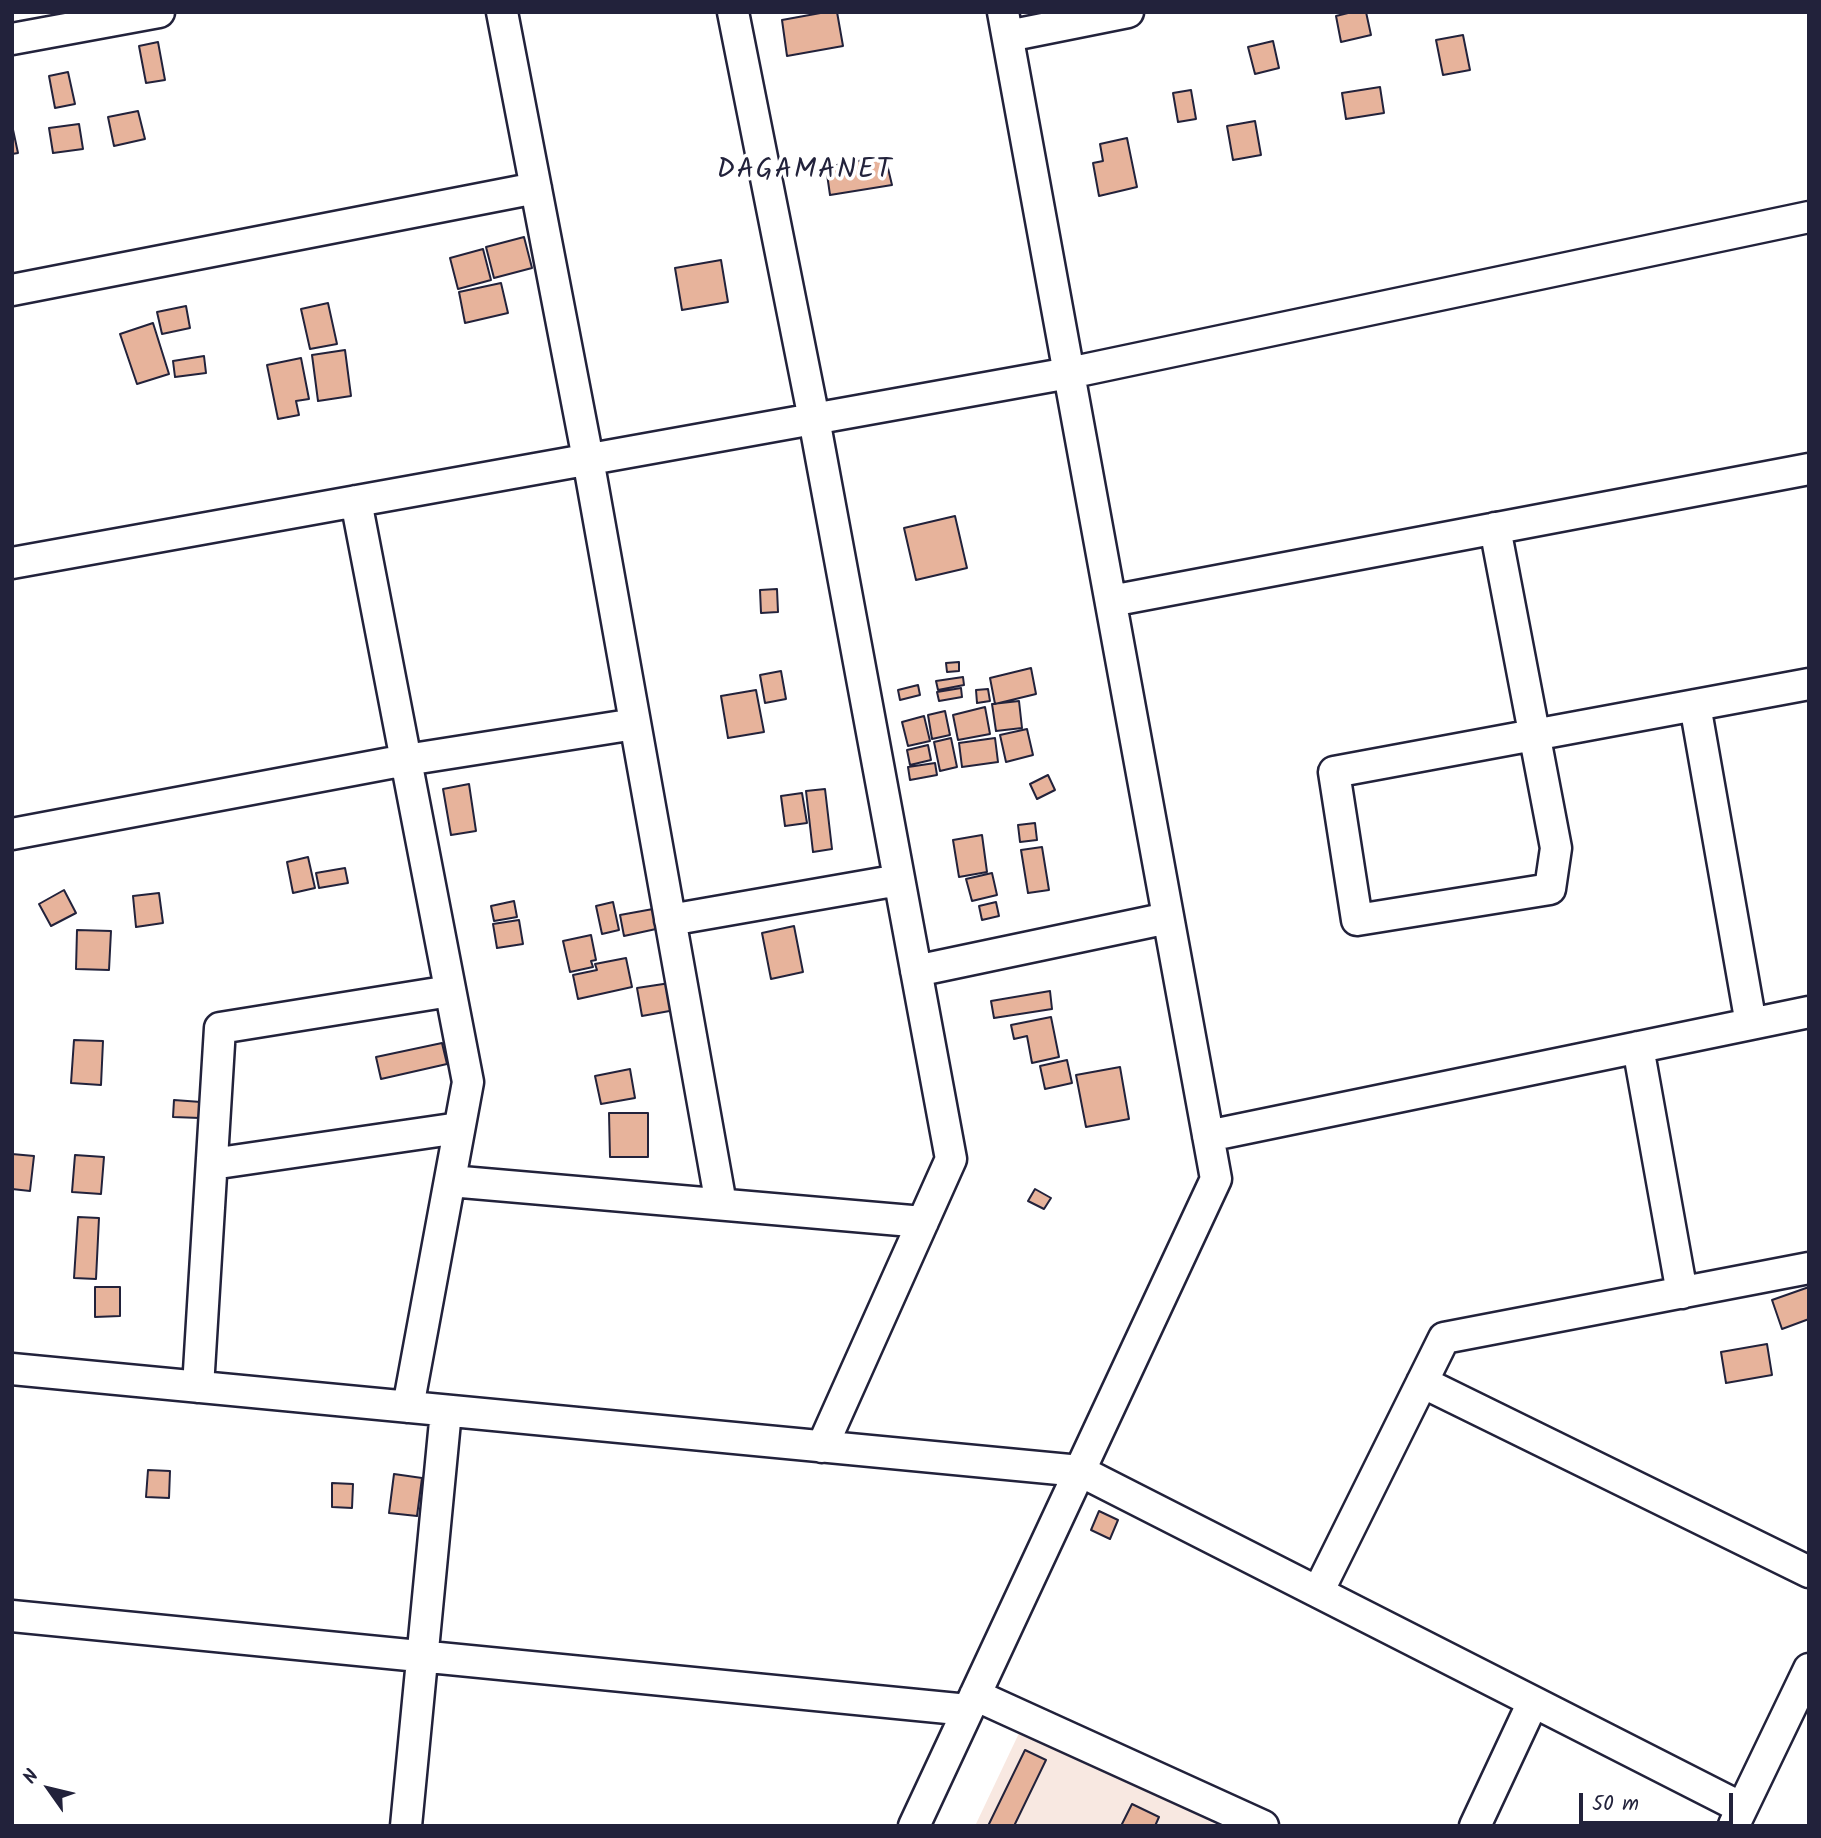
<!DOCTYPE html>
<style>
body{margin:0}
#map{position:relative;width:1821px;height:1838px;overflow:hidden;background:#fff;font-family:Kalam,sans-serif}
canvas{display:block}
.frame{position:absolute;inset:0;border:14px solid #22223b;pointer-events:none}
.north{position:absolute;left:14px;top:1754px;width:70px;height:70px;-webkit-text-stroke:5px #fff;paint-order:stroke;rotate:304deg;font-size:19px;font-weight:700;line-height:28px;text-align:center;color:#22223b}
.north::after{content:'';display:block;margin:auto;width:24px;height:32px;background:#22223b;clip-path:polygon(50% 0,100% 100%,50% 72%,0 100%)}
.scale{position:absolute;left:1579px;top:1793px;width:154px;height:32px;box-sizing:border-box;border:4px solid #22223b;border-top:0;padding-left:9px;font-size:21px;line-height:24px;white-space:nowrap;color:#22223b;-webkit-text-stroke:5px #fff;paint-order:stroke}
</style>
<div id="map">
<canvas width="1821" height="1838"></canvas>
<div class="frame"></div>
<div class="north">N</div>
<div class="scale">50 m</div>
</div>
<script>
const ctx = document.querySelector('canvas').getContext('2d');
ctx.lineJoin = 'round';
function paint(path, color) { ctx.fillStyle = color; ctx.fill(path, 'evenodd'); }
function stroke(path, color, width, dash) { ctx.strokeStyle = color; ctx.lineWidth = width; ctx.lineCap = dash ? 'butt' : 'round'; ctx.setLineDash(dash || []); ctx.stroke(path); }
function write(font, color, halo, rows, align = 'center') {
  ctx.font = font + ' Kalam,sans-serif'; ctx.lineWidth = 7; ctx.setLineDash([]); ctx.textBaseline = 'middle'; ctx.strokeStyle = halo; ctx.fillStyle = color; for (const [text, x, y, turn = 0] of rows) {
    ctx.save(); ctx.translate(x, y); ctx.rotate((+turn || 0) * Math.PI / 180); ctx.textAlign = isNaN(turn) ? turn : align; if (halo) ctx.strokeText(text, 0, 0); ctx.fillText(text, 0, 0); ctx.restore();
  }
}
paint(new Path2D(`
 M 1021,1729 L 1229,1826 L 975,1826 Z`), '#f8e8e1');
const building = new Path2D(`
 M 826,12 L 837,12 L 843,46 L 787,56 L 782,20 Z
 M 1352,12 L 1366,12 L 1371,35 L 1341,42 L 1336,16 Z
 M 1463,35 L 1470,70 L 1443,75 L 1436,40 Z
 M 1273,41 L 1279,68 L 1255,74 L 1248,47 Z
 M 158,42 L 165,80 L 146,83 L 139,46 Z
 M 68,72 L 75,104 L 55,108 L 49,76 Z
 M 1380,87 L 1384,113 L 1346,119 L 1342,93 Z
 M 1191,90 L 1196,119 L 1178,122 L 1173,93 Z
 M 138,111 L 145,139 L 114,146 L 108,117 Z
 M 1255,121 L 1261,155 L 1233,160 L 1227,126 Z
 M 79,124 L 83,149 L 53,153 L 49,128 Z
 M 12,125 L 18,153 L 12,154 Z
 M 1127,138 L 1137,187 L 1099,196 L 1093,163 L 1103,161 L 1100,144 Z
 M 885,156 L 892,185 L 830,195 L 826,167 Z
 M 524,237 L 532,268 L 494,278 L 486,247 Z
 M 483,249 L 491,280 L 458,289 L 450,258 Z
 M 721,260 L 728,302 L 682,310 L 675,268 Z
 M 501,283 L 508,313 L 465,323 L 459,292 Z
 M 328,303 L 337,344 L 310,349 L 301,309 Z
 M 186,306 L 190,328 L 162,334 L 157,312 Z
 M 153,323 L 169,374 L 137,384 L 120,334 Z
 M 345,350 L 351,396 L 318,401 L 312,355 Z
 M 204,356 L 206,373 L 175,377 L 173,361 Z
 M 301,358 L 309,399 L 296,401 L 299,415 L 278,419 L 267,365 Z
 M 955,516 L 967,568 L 916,580 L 904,528 Z
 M 777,589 L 778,612 L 761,613 L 760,590 Z
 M 959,662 L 959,671 L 947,672 L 946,663 Z
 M 1031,668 L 1036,694 L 995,704 L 990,678 Z
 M 781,671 L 786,699 L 765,703 L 760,675 Z
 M 963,677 L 964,685 L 938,690 L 936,681 Z
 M 918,685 L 920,695 L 900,700 L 898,690 Z
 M 961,688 L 962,697 L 939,701 L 937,692 Z
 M 988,689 L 990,701 L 977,703 L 976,690 Z
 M 756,690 L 764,732 L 728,738 L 721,696 Z
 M 1019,701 L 1022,728 L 996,731 L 992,704 Z
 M 985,707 L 990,734 L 958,740 L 953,715 Z
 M 945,711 L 950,735 L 932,739 L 928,715 Z
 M 924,716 L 930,741 L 908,746 L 902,722 Z
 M 1027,729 L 1033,755 L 1006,762 L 1000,735 Z
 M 951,738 L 957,767 L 940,771 L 934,742 Z
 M 995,738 L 998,762 L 962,767 L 959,743 Z
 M 928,745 L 931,760 L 910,765 L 907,750 Z
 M 935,763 L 937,775 L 910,780 L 908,767 Z
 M 1048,775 L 1055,790 L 1037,799 L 1030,784 Z
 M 469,784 L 476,831 L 451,835 L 443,789 Z
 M 825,789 L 832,849 L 813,852 L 806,791 Z
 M 802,793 L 807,823 L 785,826 L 781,796 Z
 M 1035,823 L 1037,840 L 1020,842 L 1018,825 Z
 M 982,835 L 987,872 L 959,877 L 953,840 Z
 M 1042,847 L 1049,890 L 1028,893 L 1021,850 Z
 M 308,857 L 315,888 L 293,893 L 287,862 Z
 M 345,868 L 348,883 L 319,888 L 316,873 Z
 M 992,873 L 997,895 L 972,901 L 966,879 Z
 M 64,890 L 76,913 L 51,926 L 39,904 Z
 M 159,893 L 163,923 L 136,927 L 133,896 Z
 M 514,901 L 517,917 L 494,921 L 491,906 Z
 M 613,902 L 619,930 L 602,934 L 596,906 Z
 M 996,902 L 999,916 L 982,920 L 979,906 Z
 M 653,909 L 656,929 L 624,936 L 620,915 Z
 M 519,920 L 523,944 L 497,948 L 493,924 Z
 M 794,926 L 803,972 L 771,979 L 762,933 Z
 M 77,930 L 111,931 L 109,970 L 76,969 Z
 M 591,935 L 596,960 L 591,961 L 593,967 L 570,972 L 563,941 Z
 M 626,958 L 632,987 L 578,999 L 573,975 L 597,970 L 595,964 Z
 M 670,983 L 675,1010 L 642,1016 L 637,988 Z
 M 1050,991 L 1052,1009 L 994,1018 L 991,1001 Z
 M 1051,1017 L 1059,1057 L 1032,1063 L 1027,1036 L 1014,1039 L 1011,1025 Z
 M 74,1040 L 103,1041 L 101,1085 L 71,1083 Z
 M 442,1043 L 447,1064 L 381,1079 L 376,1057 Z
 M 1067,1060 L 1072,1083 L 1045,1089 L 1040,1066 Z
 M 1120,1067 L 1129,1119 L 1086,1127 L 1076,1075 Z
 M 630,1069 L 635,1098 L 601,1104 L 595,1076 Z
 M 174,1100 L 201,1102 L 200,1118 L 173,1117 Z
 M 609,1113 L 648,1113 L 648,1157 L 610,1157 Z
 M 12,1154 L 34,1156 L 30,1191 L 12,1189 Z
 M 75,1155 L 104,1157 L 101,1194 L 72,1192 Z
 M 1035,1189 L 1051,1198 L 1044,1209 L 1028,1201 Z
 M 78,1217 L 99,1218 L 96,1279 L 74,1278 Z
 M 95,1287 L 120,1287 L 120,1316 L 95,1317 Z
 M 1809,1287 L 1809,1319 L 1782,1329 L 1772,1300 Z
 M 1767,1344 L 1772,1375 L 1726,1383 L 1721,1352 Z
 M 148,1470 L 170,1471 L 169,1498 L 146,1497 Z
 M 394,1474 L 422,1478 L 417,1516 L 389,1513 Z
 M 332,1483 L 353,1484 L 352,1508 L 332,1507 Z
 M 1099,1511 L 1118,1520 L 1110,1539 L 1091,1530 Z
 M 1025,1750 L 1046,1760 L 1014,1826 L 988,1826 Z
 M 1132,1804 L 1159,1817 L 1155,1826 L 1121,1826 Z`);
paint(building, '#e7b39b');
stroke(building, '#22223b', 2);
const minor = new Path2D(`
 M 502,12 L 588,459 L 721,1204
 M 733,12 L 814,419 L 951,1159 L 822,1447
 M 1008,36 L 1128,12
 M 12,39 L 159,12
 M 12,290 L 536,188
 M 356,501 L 468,1082 L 408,1407
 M 1495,528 L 1556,848 L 1550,889 L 1357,920 L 1334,772 L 1809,684
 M 12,563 L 1069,373 L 1809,217
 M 1111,601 L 1809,469
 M 1695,705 L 1751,1024
 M 12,834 L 406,760 L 635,724
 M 670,920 L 899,880
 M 916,971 L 1168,918
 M 1638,1047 L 1682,1293
 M 1208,1136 L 1809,1012
 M 212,1164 L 459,1128
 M 450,1181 L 923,1222
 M 12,1369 L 1080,1471 L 1742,1808
 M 1422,1382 L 1809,1572
 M 198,1387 L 220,1028 L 450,991
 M 1318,1592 L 1444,1338 L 1809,1268
 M 12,1616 L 968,1710
 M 975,1695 L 1263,1826
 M 1734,1825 L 1809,1669
 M 406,1826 L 446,1411
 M 914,1826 L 1216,1179 L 1003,12
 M 1475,1826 L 1533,1702`);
stroke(minor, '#22223b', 35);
stroke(minor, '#fff', 30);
ctx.letterSpacing = '2px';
write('28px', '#22223b', '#fff', [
 ["DAGAMANET",805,172]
]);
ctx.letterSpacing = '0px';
</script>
